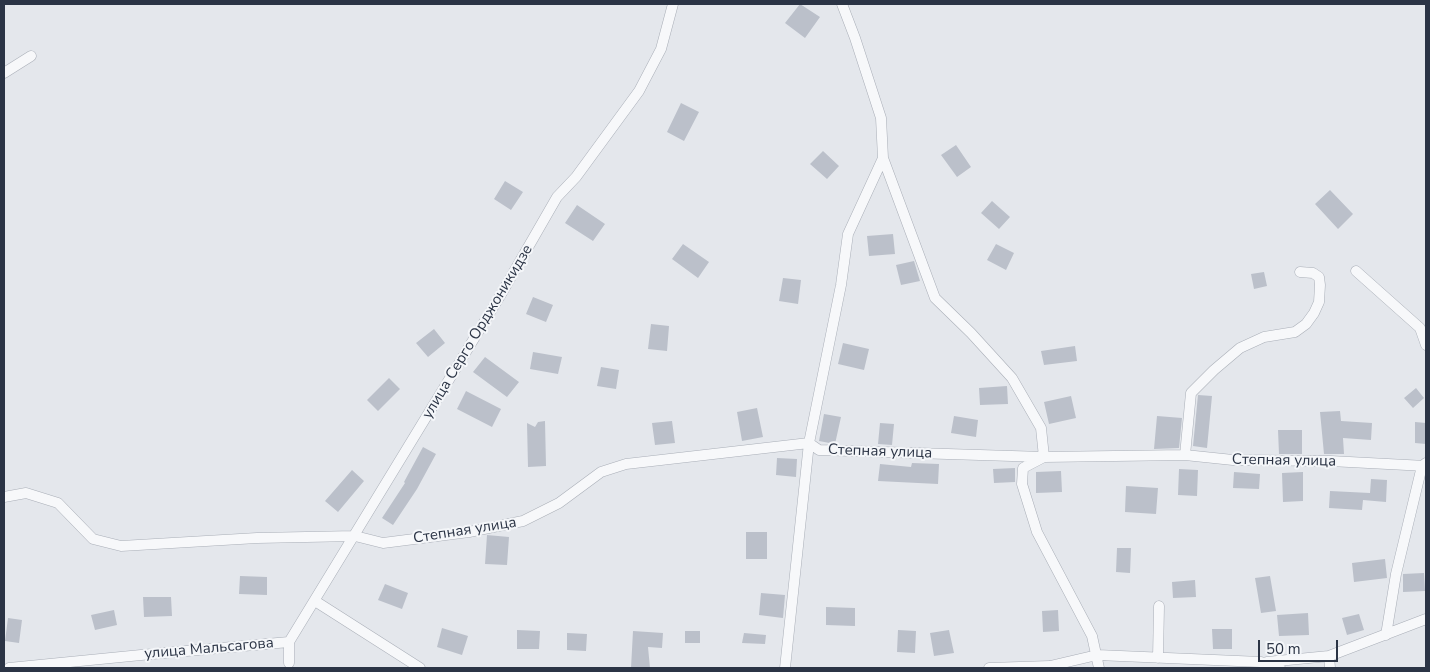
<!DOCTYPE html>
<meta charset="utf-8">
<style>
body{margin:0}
#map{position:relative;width:1430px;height:672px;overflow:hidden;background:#e4e7ec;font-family:"Nunito Sans",sans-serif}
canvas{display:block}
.frame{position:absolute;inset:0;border:5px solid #2b3445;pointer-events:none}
.scale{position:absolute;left:1258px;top:640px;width:80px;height:22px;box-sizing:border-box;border:2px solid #2b3445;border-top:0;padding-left:6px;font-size:15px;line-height:18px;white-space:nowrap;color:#2b3445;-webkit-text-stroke:4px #f4f6f9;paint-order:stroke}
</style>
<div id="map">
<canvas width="1430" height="672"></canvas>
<div class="frame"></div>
<div class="scale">50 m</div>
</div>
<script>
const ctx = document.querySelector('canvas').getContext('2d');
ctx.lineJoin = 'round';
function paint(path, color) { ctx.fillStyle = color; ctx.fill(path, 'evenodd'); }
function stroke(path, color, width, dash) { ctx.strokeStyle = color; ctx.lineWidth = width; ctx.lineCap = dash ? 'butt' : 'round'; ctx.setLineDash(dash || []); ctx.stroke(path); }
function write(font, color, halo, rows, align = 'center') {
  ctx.font = font + ' "Nunito Sans",sans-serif'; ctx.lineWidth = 4; ctx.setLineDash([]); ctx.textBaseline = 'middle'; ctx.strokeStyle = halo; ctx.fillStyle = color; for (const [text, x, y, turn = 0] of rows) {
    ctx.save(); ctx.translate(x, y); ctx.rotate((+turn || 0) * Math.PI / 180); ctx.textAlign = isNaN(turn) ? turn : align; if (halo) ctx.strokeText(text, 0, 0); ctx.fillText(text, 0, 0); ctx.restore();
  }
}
paint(new Path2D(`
 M 800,4 L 820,17 L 805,38 L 785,23 Z
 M 681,103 L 699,112 L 684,141 L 667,132 Z
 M 956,145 L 971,167 L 957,177 L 941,155 Z
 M 823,151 L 839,166 L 827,179 L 810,164 Z
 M 505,181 L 523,192 L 511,210 L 494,199 Z
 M 1330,190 L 1353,214 L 1338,229 L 1315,204 Z
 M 992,201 L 1010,217 L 999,229 L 981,213 Z
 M 577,205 L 605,224 L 593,241 L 565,223 Z
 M 893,234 L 895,254 L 869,256 L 867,236 Z
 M 683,244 L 709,262 L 698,278 L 672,259 Z
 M 996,244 L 1014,253 L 1006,270 L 987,260 Z
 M 914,261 L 920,281 L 901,285 L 896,265 Z
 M 1264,272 L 1267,286 L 1254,289 L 1251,274 Z
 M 783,278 L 801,280 L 798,304 L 779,301 Z
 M 533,297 L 553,305 L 546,322 L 526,314 Z
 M 651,324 L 669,326 L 667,351 L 648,349 Z
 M 434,329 L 445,343 L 428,357 L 416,343 Z
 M 843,343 L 869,349 L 864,370 L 838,364 Z
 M 1075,346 L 1077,361 L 1044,365 L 1041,351 Z
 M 533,352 L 562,357 L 558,374 L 530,369 Z
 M 485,357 L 519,382 L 507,397 L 473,372 Z
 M 601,367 L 619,370 L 616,389 L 597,386 Z
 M 389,378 L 400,389 L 378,411 L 367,400 Z
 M 1007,386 L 1008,404 L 980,405 L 979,388 Z
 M 1416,388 L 1424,398 L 1413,408 L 1404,398 Z
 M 466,391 L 501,409 L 492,427 L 457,409 Z
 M 1198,395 L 1212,396 L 1207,448 L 1193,446 Z
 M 1071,396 L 1076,418 L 1049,424 L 1044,402 Z
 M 757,408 L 763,437 L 742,441 L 737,412 Z
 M 1340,411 L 1341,421 L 1372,423 L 1371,440 L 1343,438 L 1344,454 L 1324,454 L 1320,412 Z
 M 824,414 L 841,417 L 835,444 L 819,441 Z
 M 954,416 L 978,420 L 976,437 L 951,433 Z
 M 1157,416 L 1182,418 L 1179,448 L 1154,449 Z
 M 545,421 L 546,466 L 528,467 L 527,423 L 535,427 L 538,422 Z
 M 672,421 L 675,443 L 655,445 L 652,423 Z
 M 1415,422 L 1426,423 L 1426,444 L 1415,443 Z
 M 880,423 L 894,424 L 892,445 L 878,444 Z
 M 1278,430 L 1302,430 L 1302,454 L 1279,454 Z
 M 423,447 L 436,454 L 417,489 L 393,525 L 382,518 L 405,483 L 404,482 Z
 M 777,458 L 797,459 L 796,477 L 776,475 Z
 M 912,463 L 939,464 L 938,484 L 878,481 L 880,464 L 911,467 Z
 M 1015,468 L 1015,482 L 994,483 L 993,469 Z
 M 1179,469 L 1198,470 L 1197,496 L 1178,495 Z
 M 352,470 L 364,481 L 338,512 L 325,501 Z
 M 1061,471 L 1062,492 L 1036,493 L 1036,472 Z
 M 1234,472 L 1260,474 L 1259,489 L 1233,488 Z
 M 1303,472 L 1303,501 L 1283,502 L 1282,473 Z
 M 1371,479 L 1387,480 L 1386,502 L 1363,500 L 1362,510 L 1329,508 L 1330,491 L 1370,493 Z
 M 1126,486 L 1158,488 L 1156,514 L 1125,512 Z
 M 746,532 L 767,532 L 767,559 L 746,559 Z
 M 487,535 L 509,537 L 507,565 L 485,564 Z
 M 1117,548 L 1131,548 L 1130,573 L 1116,572 Z
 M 1385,559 L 1387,578 L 1354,582 L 1352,563 Z
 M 1424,573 L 1425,591 L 1403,592 L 1403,574 Z
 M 240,576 L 267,577 L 267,595 L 239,594 Z
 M 1270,576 L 1276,611 L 1261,613 L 1255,578 Z
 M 1195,580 L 1196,597 L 1173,598 L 1172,582 Z
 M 385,584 L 408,593 L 402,609 L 378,600 Z
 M 761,593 L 785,595 L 783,618 L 759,615 Z
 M 143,597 L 171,597 L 172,616 L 144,617 Z
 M 826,607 L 855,608 L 855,626 L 826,625 Z
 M 114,610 L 117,625 L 95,630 L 91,615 Z
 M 1058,610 L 1059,631 L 1043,632 L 1042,611 Z
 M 1308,613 L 1309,635 L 1279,636 L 1277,615 Z
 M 1359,614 L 1364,630 L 1347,635 L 1342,618 Z
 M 8,618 L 22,620 L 19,643 L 5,641 Z
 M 442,628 L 468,636 L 462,655 L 437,647 Z
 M 1212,629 L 1232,629 L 1232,649 L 1213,649 Z
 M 517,630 L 540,631 L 539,649 L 517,649 Z
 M 898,630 L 916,631 L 915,653 L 897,652 Z
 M 949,630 L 954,653 L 934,656 L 930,633 Z
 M 633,631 L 663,633 L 662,648 L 648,647 L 650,668 L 631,668 Z
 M 685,631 L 700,631 L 700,643 L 685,643 Z
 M 567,633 L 587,634 L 586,651 L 567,650 Z
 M 744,633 L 766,635 L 765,644 L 742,643 Z`), '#bbc0ca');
const minor = new Path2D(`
 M 4,73 L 31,56
 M 883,158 L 935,298 L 971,333 L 1012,378 L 1041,428 L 1044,457 L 1023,468 L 1022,484 L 1037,532 L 1092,636 L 1099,668
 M 1356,271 L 1420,328 L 1426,345
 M 1185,455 L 1191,393 L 1214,370 L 1240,348 L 1264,337 L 1295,332 L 1306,324 L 1314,313 L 1319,302 L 1320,285 L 1319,277 L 1313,273 L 1300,272
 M 4,497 L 26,493 L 58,503 L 93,539 L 121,546 L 257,538 L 355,536 L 383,543 L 469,532 L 523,521 L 559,503 L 601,472 L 626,464 L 809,443 L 819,450 L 1044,457 L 1185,455 L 1233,460 L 1330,461 L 1426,466
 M 315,601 L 420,668
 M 1386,635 L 1396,574 L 1422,466 L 1426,463
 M 1329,656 L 1330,668
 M 1158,658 L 1159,606
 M 1267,662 L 1329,656 L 1426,619
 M 289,663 L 289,642 L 500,296 L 557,197 L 576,177 L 639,91 L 661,49 L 673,4
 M 9,668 L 141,655 L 289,642
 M 785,668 L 809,443 L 841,285 L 848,234 L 883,158 L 881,118 L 855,38 L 842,4
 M 989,668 L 1050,666 L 1097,655 L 1261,662 L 1280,668`);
stroke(minor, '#a9aeb7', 11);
stroke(minor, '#f7f8fa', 10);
write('15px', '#2b3445', '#f4f6f9', [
 ["улица Серго Орджоникидзе",478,332,-59],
 ["Степная улица",880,452,2],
 ["Степная улица",1284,461,1],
 ["Степная улица",465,531,-9],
 ["улица Мальсагова",209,649,-5]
]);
</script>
